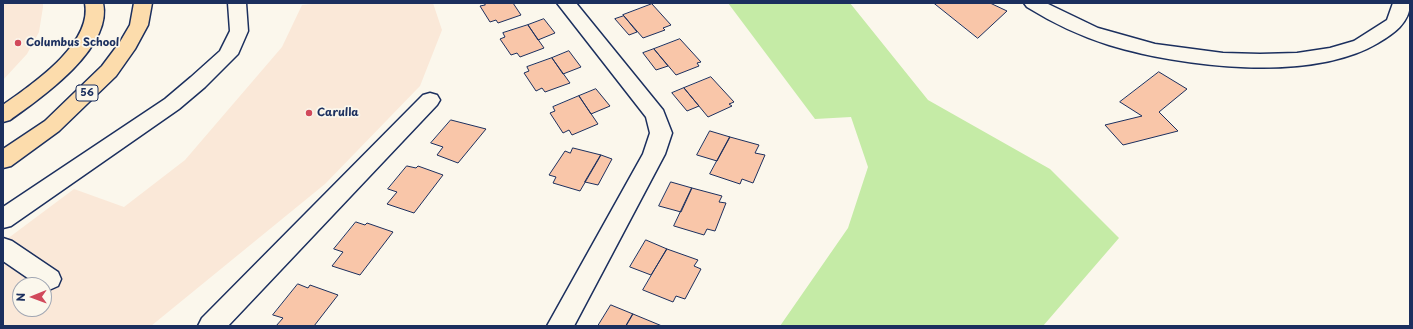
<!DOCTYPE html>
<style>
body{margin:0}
#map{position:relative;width:1413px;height:329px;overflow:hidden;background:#fbf7ec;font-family:"Playpen Sans",sans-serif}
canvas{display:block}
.frame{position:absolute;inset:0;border:4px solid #1b2f5e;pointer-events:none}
.north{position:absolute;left:12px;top:277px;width:40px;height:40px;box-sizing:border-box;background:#fbf7ec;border:1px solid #a1a7b3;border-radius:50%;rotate:269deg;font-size:11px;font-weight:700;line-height:16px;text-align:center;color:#1b2f5e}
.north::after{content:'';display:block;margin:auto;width:14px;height:18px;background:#d1495b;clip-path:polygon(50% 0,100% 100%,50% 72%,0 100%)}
</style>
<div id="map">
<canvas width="1413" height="329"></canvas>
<div class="frame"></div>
<div class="north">N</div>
</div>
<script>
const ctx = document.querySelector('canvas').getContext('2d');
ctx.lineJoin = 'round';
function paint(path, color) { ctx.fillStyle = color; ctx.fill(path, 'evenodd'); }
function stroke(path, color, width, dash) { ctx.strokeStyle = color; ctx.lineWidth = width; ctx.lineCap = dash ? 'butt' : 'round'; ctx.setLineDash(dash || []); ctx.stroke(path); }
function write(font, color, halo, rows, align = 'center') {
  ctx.font = font + ' "Playpen Sans",sans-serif'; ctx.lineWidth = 3.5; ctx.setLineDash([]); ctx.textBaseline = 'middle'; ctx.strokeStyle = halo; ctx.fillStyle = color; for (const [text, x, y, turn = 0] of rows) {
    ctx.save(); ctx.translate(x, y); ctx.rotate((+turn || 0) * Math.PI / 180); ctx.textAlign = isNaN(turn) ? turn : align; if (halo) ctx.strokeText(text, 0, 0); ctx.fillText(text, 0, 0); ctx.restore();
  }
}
paint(new Path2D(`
 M 3,3 L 43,3 L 43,7 L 39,32 L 27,54 L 3,80 Z
 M 322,3 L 433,3 L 442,30 L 420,86 L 325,184 L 151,326 L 3,326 L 3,242 L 74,189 L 124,207 L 185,160 L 282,47 L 302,5 ZM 20,285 L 44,285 L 44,309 L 20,309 Z`), '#fae8d8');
paint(new Path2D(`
 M 728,3 L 850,3 L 928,100 L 1050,169 L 1119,238 L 1043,326 L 780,326 L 848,228 L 868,167 L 851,117 L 815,119 Z`), '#c5eba6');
const building = new Path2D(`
 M 484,3 L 513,3 L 521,15 L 498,23 L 496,20 L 490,22 L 480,6 L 485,5 Z
 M 934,3 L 990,3 L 1007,11 L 978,38 Z
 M 652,4 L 671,25 L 663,28 L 665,30 L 643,38 L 623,15 Z
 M 624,16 L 637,32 L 629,35 L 615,19 Z
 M 544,19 L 555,33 L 538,40 L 528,25 Z
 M 528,25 L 544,48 L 520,57 L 517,53 L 511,55 L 500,39 L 505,37 L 503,33 Z
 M 680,39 L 701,62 L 697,63 L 699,66 L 676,75 L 654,49 Z
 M 654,49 L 668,66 L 656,70 L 643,53 Z
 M 569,51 L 581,67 L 563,74 L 552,58 Z
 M 552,58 L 570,83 L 545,92 L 542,88 L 536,91 L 524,73 L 529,71 L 527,67 Z
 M 1159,72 L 1187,89 L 1159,112 L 1178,131 L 1123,145 L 1105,125 L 1142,116 L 1120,102 Z
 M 711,77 L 734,102 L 729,104 L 732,106 L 708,117 L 684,88 Z
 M 684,88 L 699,106 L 687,111 L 672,93 Z
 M 596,89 L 610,106 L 591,114 L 579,96 Z
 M 579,96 L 598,124 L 572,135 L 569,130 L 563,133 L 550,113 L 555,111 L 553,107 Z
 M 451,120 L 486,129 L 458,163 L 437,155 L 443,147 L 431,143 Z
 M 710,131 L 730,137 L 717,161 L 697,155 Z
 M 730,137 L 759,145 L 755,153 L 765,155 L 753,183 L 742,179 L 740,184 L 710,174 Z
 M 573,148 L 601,155 L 580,191 L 553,183 L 556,177 L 549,175 L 565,151 L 570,153 Z
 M 601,155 L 612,159 L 598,185 L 585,182 Z
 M 407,166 L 416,168 L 418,166 L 443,175 L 414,213 L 387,204 L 397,192 L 388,189 Z
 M 671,182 L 692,188 L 681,212 L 659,206 Z
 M 692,188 L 722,196 L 719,202 L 726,203 L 715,231 L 707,229 L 704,235 L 674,226 Z
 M 356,222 L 365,225 L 367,223 L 393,232 L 360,275 L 332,266 L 343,252 L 334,249 Z
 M 646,240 L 667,249 L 651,275 L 630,267 Z
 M 667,249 L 698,260 L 694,266 L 701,269 L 685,299 L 676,296 L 673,302 L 643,290 Z
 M 298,284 L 308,288 L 310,285 L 338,295 L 314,326 L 276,326 L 283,318 L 273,315 Z
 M 611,305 L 633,314 L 626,326 L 598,326 Z
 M 633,314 L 662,326 L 626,326 Z`);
paint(building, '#f9c6a9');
stroke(building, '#1b2f5e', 1);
const street = new Path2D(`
 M 228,3 L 246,3 L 248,31 L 238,54 L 205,87 L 179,109 L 11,226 L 3,228 L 3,207 L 165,99 L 191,77 L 220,51 L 230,31 Z
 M 557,3 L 576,3 L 663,110 L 672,133 L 665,154 L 574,326 L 547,326 L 643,154 L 650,133 L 646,117 Z
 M 1024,3 L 1046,3 L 1098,28 L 1155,44 L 1223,53 L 1260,54 L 1297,53 L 1330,48 L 1354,41 L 1387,20 L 1393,3 L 1410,3 C 1410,23 1393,34 1378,43 C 1311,83 1181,67 1109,45 C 1080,36 1053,23 1027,7 Z
 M 430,93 L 437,95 L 440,100 L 437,105 L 228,326 L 198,326 L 202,318 L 423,95 Z
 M 3,238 L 12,241 L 58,272 L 61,279 L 58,286 L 49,290 L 44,288 L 44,285 L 38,285 L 3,261 Z`);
const primary = new Path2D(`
 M 85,3 L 103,3 C 113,48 41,98 10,120 L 3,122 L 3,105 C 31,85 93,44 85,3 Z
 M 134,3 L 152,3 L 148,25 L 135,49 L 116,76 L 59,131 L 11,166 L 3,168 L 3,149 L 45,121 L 102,66 L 120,42 L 130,25 Z`);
stroke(street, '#1b2f5e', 3);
stroke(primary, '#1b2f5e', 3);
paint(street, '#fbf7ec');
paint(primary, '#fcdcac');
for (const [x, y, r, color] of [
 [18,43,4,"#d1495b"],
 [309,113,4,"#d1495b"]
]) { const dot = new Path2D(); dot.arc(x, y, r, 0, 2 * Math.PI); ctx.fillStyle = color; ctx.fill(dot); stroke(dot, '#fbf7ec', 1.5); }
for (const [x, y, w] of [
 [87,93,22]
]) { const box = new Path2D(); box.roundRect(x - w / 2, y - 8, w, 16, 3); ctx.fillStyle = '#fbf7ec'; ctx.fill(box); stroke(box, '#1b2f5e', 1); }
write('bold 10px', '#1b2f5e', null, [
 ["56",87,93]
]);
write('bold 11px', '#1b2f5e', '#fbf7ec', [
 ["Columbus School",26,43],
 ["Carulla",317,113]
], 'left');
</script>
